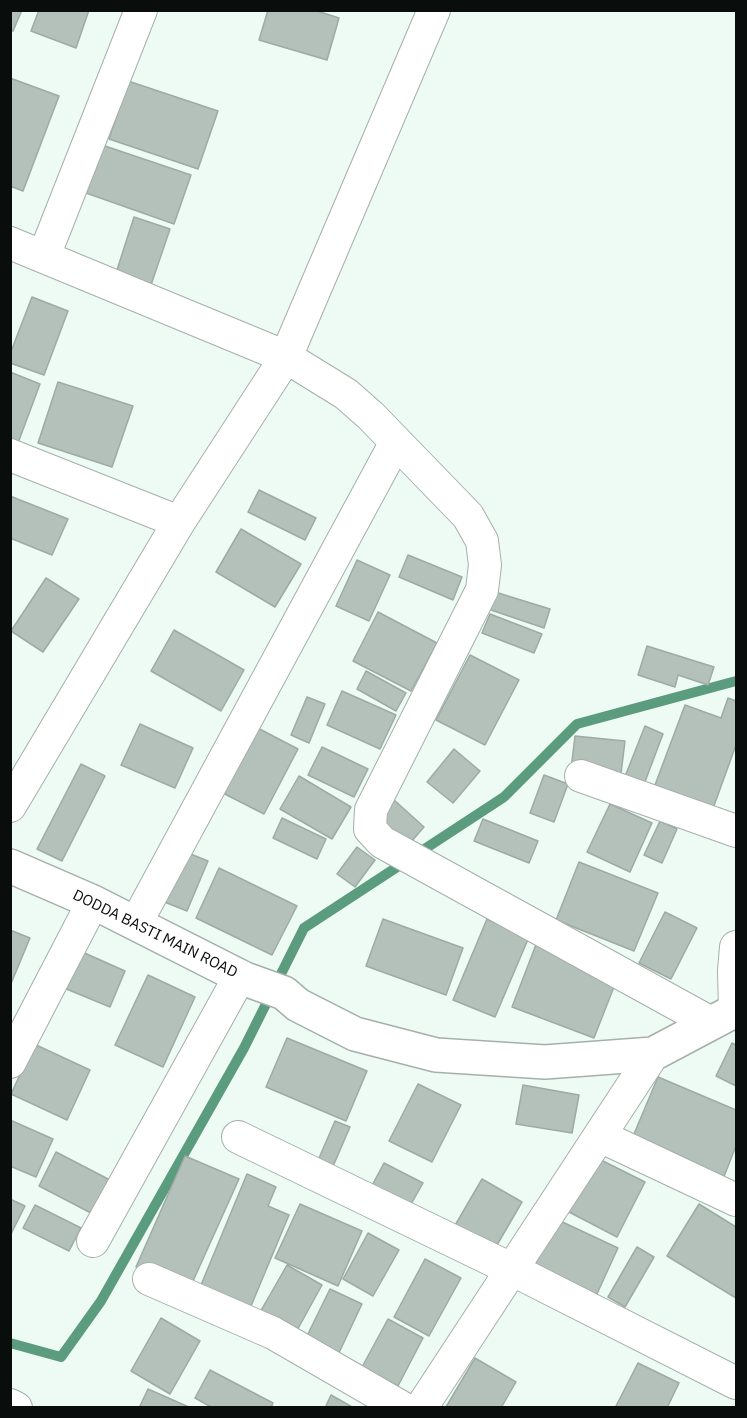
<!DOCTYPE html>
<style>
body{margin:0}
#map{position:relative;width:747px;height:1418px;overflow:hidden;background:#eefaf4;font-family:"IBM Plex Sans",sans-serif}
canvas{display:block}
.frame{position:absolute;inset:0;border:12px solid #090d0b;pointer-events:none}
</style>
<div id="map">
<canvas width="747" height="1418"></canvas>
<div class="frame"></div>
</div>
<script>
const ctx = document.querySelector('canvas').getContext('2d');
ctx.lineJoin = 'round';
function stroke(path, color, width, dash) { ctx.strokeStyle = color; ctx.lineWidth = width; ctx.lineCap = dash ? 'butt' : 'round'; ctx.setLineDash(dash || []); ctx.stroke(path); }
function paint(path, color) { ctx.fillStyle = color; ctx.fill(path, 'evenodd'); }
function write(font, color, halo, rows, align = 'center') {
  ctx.font = font + ' "IBM Plex Sans",sans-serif'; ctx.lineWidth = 4.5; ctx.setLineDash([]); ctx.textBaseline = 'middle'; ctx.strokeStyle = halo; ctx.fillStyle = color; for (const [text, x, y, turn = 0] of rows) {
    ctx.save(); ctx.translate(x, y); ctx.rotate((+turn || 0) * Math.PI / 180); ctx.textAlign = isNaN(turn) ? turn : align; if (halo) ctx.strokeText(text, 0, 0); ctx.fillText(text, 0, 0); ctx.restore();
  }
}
stroke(new Path2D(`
 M 10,1343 L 61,1357 L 101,1301 L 244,1048 L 304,928 L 504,797 L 577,724 L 736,681`), '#5a9c7d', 10);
const building = new Path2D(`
 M 10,10 L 22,10 L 13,31 L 10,30 Z
 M 39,10 L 89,10 L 76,48 L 31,31 Z
 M 268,10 L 314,10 L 339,18 L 327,60 L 259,40 Z
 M 10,78 L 59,96 L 23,191 L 10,186 Z
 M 128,81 L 218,111 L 198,169 L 109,139 Z
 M 102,145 L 191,175 L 174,224 L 86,193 Z
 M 134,217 L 170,229 L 150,288 L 115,276 Z
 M 32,297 L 68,311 L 44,375 L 10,363 L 10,354 Z
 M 10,372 L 40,384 L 18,443 L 10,440 Z
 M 58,382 L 133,406 L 112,467 L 38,443 Z
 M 259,490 L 316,518 L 305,540 L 248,512 Z
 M 10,496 L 68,519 L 52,555 L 10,538 Z
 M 241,529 L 301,564 L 275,607 L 216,572 Z
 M 408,555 L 462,577 L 453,600 L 399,577 Z
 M 357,560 L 390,575 L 369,621 L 336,606 Z
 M 46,578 L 79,599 L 43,652 L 11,631 Z
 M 495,592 L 550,609 L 544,628 L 488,609 Z
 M 378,612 L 437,643 L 411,691 L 353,661 Z
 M 490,614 L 542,634 L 534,653 L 482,633 Z
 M 174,630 L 244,670 L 221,711 L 151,671 Z
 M 647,646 L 714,667 L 708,685 L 678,675 L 675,687 L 638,675 Z
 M 470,655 L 519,680 L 485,745 L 436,720 Z
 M 366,671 L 406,693 L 396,711 L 357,689 Z
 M 342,691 L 396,715 L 380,749 L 327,725 Z
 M 307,697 L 325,704 L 309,743 L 291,735 Z
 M 728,698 L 736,701 L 736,745 L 711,814 L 652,793 L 685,705 L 721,718 Z
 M 140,724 L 193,748 L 175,788 L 121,765 Z
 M 250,724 L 298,749 L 264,814 L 213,788 Z
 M 645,726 L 663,734 L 643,787 L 624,779 Z
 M 575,736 L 625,741 L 621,774 L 571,769 Z
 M 322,747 L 368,769 L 354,797 L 308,775 Z
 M 454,749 L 480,771 L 453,803 L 427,782 Z
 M 81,764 L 105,776 L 62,861 L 37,849 Z
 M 544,775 L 568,784 L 554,822 L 530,813 Z
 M 299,776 L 351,807 L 332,839 L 280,809 Z
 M 393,799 L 424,827 L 404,850 L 372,822 Z
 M 610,804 L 652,823 L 630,872 L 587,852 Z
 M 282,818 L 326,839 L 317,859 L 273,838 Z
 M 483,819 L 538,841 L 529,863 L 474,841 Z
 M 660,821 L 677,829 L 662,863 L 644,855 Z
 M 357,847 L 375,860 L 355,887 L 337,874 Z
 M 178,849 L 208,861 L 187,911 L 157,899 Z
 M 579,862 L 658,893 L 634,951 L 556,920 Z
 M 219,868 L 297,906 L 272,955 L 196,918 Z
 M 665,912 L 697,928 L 671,979 L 639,963 Z
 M 383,919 L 463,948 L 446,995 L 366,966 Z
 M 487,919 L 529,937 L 495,1017 L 453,1000 Z
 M 10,930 L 30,938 L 10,986 Z
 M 537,942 L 619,974 L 594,1038 L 512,1007 Z
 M 80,951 L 125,971 L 110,1007 L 64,988 Z
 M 148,975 L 195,997 L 163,1067 L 115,1045 Z
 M 287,1038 L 367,1071 L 346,1121 L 266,1087 Z
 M 732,1043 L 736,1045 L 736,1086 L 716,1076 Z
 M 34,1044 L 90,1070 L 67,1120 L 11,1094 Z
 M 658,1077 L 736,1110 L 736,1146 L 723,1179 L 631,1141 Z
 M 418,1084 L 461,1105 L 432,1162 L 389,1141 Z
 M 523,1085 L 579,1095 L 572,1133 L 516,1124 Z
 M 10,1120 L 53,1139 L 36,1177 L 10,1166 Z
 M 335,1121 L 350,1127 L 331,1171 L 316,1165 Z
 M 56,1152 L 110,1180 L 91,1213 L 39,1186 Z
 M 185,1156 L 239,1179 L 189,1290 L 136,1267 Z
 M 597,1158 L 645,1182 L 617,1237 L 569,1212 Z
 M 384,1163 L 423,1183 L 406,1213 L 368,1193 Z
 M 247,1174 L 276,1187 L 268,1206 L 289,1215 L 246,1318 L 196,1297 Z
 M 482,1179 L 522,1202 L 490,1257 L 450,1234 Z
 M 10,1199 L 25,1206 L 10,1236 Z
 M 300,1204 L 362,1231 L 338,1286 L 275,1258 Z
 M 699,1204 L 736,1227 L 736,1298 L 667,1256 Z
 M 35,1205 L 81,1228 L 69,1251 L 23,1228 Z
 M 556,1219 L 618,1248 L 596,1296 L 534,1267 Z
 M 368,1233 L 399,1250 L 373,1296 L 343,1279 Z
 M 637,1247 L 654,1257 L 625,1307 L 608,1297 Z
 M 425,1259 L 461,1278 L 429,1336 L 394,1317 Z
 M 287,1265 L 322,1285 L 295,1334 L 259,1314 Z
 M 330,1289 L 362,1304 L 337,1357 L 304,1342 Z
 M 161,1318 L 200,1341 L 170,1394 L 131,1371 Z
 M 388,1319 L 423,1338 L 398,1386 L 362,1367 Z
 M 475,1358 L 516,1382 L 501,1408 L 446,1407 Z
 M 638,1363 L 679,1383 L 667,1408 L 615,1408 Z
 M 210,1370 L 273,1403 L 271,1408 L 213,1408 L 195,1398 Z
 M 148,1389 L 191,1408 L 139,1408 Z
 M 331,1395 L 354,1408 L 325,1408 Z`);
paint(building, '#b4c0ba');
stroke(building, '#9eaaa4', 1.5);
const minor = new Path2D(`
 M 10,243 L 286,357 L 346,394 L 371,416 L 468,516 L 482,541 L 485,565 L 482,590 L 371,810 L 370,829 L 382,842 L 711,1023
 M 44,256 L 141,10
 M 10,455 L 179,522
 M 581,776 L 736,831
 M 10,806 L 179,522 L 286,357 L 434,10
 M 136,923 L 396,442
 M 735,1010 L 734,971 L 736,947
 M 10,1062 L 93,902
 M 600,1136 L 736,1200
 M 238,1137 L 513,1270 L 736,1383
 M 93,1241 L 240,976
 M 149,1279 L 273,1333 L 403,1408
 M 10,1405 L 16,1408
 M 421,1408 L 653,1054`);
const tertiary = new Path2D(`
 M 10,866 L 93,902 L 245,979 L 284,993 L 298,1005 L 355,1034 L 436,1055 L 545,1062 L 653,1054 L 736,1010`);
stroke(minor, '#a5b0aa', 34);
stroke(tertiary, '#a5b0aa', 36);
stroke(minor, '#fff', 32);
stroke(tertiary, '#fff', 33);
write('15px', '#090d0b', '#fff', [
 ["DODDA BASTI MAIN ROAD",155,934,26]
]);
</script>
